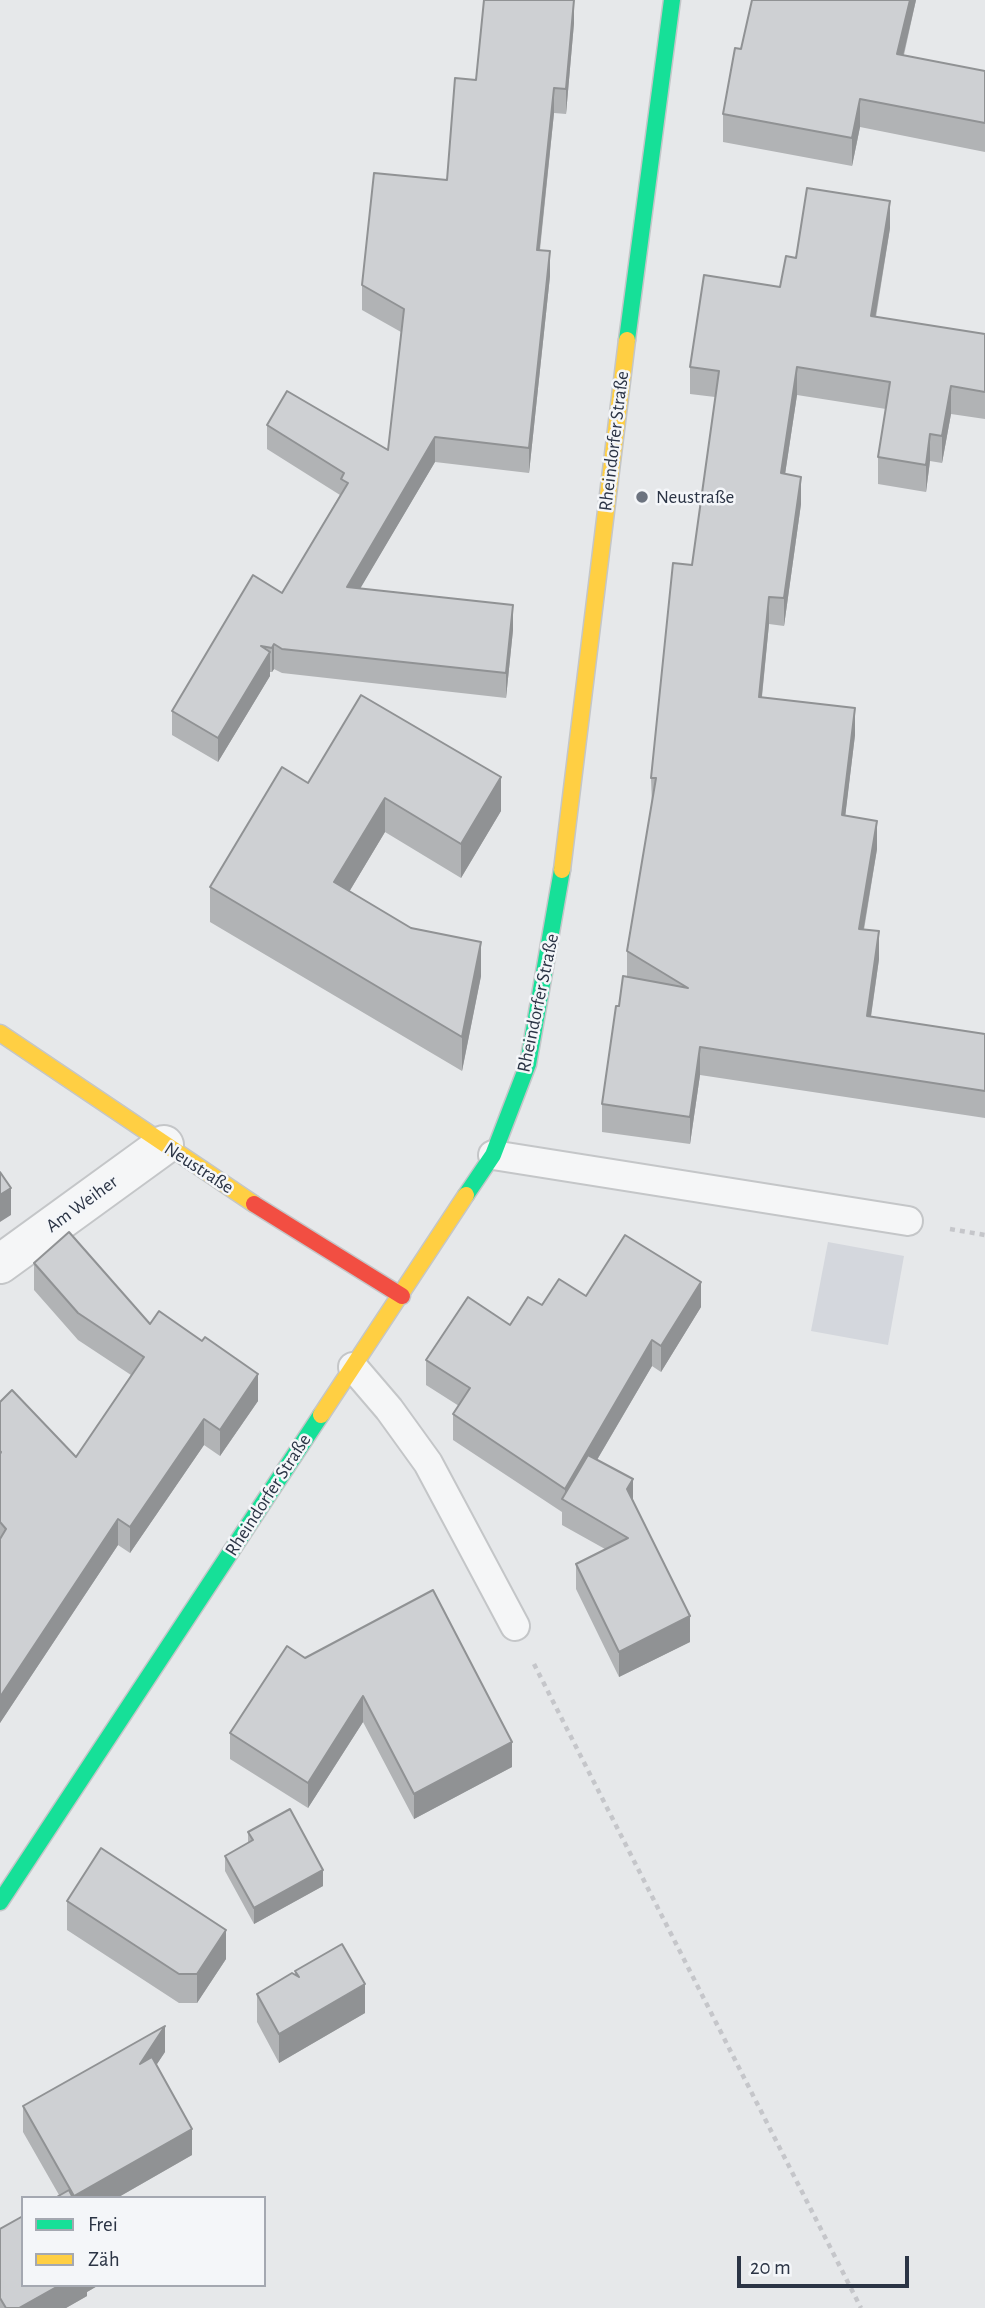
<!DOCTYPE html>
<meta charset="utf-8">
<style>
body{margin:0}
#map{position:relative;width:985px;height:2308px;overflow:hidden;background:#e6e8ea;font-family:"Alegreya Sans",sans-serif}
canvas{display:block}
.legend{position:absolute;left:21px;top:2196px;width:245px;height:91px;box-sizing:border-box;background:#f4f6f9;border:2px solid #a4a8b1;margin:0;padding:9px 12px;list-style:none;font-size:21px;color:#2b3445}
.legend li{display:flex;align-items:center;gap:14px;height:35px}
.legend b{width:35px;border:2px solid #a4a8b1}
.scale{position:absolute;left:737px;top:2256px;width:172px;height:32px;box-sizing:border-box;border:4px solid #2b3445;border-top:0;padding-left:9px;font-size:21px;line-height:24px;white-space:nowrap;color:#2b3445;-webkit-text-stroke:5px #f4f6f9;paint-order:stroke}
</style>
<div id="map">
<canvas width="985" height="2308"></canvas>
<ul class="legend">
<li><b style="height:9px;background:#16e098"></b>Frei</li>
<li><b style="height:9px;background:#ffcf43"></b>Zäh</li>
</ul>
<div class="scale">20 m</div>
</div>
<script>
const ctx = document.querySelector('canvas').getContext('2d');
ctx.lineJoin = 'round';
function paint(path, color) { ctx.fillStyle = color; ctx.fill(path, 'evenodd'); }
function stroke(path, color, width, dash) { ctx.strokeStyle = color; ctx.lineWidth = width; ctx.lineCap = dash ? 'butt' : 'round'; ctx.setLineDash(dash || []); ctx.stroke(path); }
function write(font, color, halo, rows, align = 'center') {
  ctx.font = font + ' "Alegreya Sans",sans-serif'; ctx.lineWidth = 5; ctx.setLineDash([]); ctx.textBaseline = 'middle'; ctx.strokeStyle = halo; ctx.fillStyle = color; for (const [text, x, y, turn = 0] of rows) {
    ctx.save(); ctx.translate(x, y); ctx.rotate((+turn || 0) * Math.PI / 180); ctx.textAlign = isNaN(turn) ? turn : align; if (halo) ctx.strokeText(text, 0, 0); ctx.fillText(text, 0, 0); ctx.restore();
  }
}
paint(new Path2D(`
 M 828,1242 L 904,1256 L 888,1345 L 811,1331 Z`), '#d4d7dd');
const lane = new Path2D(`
 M 493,1155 L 908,1221
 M 353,1367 L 389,1409 L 428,1463 L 515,1626`);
const street = new Path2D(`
 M 0,1264 L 164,1145`);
const fast = new Path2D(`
 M 627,340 L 672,0
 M 466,1195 L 493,1155 L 528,1064 L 562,870
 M 0,1902 L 321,1415`);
const slow = new Path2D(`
 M 562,870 L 627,340
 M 0,1033 L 254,1204
 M 321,1415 L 466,1195`);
const jam = new Path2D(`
 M 254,1204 L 402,1296`);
stroke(lane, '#c4c6c8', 32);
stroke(street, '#c4c6c8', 42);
stroke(fast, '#c4c6c8', 19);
stroke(slow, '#c4c6c8', 19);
stroke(jam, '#c4c6c8', 19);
stroke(new Path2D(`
 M 950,1229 L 985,1235
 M 534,1664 L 861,2308`), '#c5c6ca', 4.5, [5, 5]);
stroke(lane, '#f5f6f7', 28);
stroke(street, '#f5f6f7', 38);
stroke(fast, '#16e098', 16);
stroke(slow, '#ffcf43', 16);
stroke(jam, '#f24e42', 16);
paint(new Path2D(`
 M 916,0 L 904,55 L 985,71 L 985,152 L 860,127 L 852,166 L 723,142 L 723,114 L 741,49 Z
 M 574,23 L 566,114 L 554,113 L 540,250 L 550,276 L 529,473 L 435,462 L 360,588 L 513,630 L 506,698 L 282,673 L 274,669 L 272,672 L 270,672 L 270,676 L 218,762 L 172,735 L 172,711 L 282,593 L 340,495 L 267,449 L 267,425 L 388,450 L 401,332 L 362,310 L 362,285 L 447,180 L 476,80 Z
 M 890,228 L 876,317 L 985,334 L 985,419 L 951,414 L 942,463 L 930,461 L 926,492 L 878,484 L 878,457 L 886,409 L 797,395 L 785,474 L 801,504 L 784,626 L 769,624 L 762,697 L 855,735 L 845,816 L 877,849 L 864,930 L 879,959 L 871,1017 L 985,1034 L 985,1118 L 700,1075 L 690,1144 L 602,1132 L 602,1104 L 619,1006 L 627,976 L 627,951 L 652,805 L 651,778 L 692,565 L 715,397 L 690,394 L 690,367 L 780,287 L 796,258 Z
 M 308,783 L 501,811 L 461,878 L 385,832 L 349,892 L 481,976 L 462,1071 L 210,922 L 210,887 Z
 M 34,1263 L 150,1324 L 258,1401 L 220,1456 L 204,1445 L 130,1553 L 118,1545 L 0,1723 L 0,1402 L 76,1457 L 131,1375 L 78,1340 L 34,1290 Z
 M 586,1296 L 701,1307 L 661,1372 L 652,1366 L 597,1460 L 633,1500 L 690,1642 L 619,1677 L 576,1589 L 576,1564 L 605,1549 L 562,1525 L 562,1512 L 453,1440 L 453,1414 L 459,1406 L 426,1385 L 426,1360 L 510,1325 L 542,1305 Z
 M 305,1658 L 512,1767 L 414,1819 L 363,1722 L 308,1808 L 230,1759 L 230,1733 Z
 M 248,1832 L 323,1886 L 254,1924 L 225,1871 L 225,1856 L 248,1843 Z
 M 67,1901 L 226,1959 L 197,2003 L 179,2003 L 67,1930 Z
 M 295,1971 L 365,2013 L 279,2063 L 257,2022 L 257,1994 L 295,1975 Z
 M 165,2052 L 156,2065 L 192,2155 L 117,2198 L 55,2198 L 59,2195 L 23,2132 L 23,2106 Z
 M 0,2229 L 23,2285 L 99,2285 L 87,2292 L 87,2296 L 66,2308 L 0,2308 Z`), '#b1b3b5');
paint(new Path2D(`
 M 574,0 L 574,23 L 566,114 L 566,89 Z
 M 910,0 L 916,0 L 897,82 L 897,54 Z
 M 554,88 L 554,113 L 537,274 L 537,250 Z
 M 860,99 L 860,127 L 852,166 L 852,138 Z
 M 890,201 L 890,228 L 871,343 L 871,316 Z
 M 550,251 L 550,276 L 529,473 L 529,448 Z
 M 797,367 L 797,395 L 781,501 L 781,473 Z
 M 951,386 L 951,414 L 942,463 L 942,436 Z
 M 930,434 L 930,461 L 926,492 L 926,465 Z
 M 435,437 L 435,462 L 347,611 L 347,587 Z
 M 801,477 L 801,504 L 784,626 L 784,598 Z
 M 769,597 L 769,624 L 759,724 L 759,697 Z
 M 513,605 L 513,630 L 506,698 L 506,673 Z
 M 274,644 L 274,669 L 272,672 L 272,648 Z
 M 270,652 L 270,676 L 218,762 L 218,738 Z
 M 855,708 L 855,735 L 842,843 L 842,815 Z
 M 501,777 L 501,811 L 461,878 L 461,844 Z
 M 385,798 L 385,832 L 334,917 L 334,882 Z
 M 877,821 L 877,849 L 859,956 L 859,929 Z
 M 879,931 L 879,959 L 867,1043 L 867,1016 Z
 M 481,942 L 481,976 L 462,1071 L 462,1037 Z
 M 700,1047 L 700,1075 L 690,1144 L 690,1117 Z
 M 11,1188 L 11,1215 L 0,1222 L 0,1195 Z
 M 701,1282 L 701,1307 L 661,1372 L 661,1346 Z
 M 652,1340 L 652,1366 L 571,1504 L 565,1501 L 565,1489 Z
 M 258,1374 L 258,1401 L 220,1456 L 220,1430 Z
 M 204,1419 L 204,1445 L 130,1553 L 130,1527 Z
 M 633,1479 L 633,1505 L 627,1489 Z
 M 118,1519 L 118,1545 L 0,1723 L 0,1697 Z
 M 690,1616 L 690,1642 L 619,1677 L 619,1652 Z
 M 363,1696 L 363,1722 L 308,1808 L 308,1783 Z
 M 512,1742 L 512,1767 L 414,1819 L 414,1794 Z
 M 323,1870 L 323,1886 L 254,1924 L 254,1908 Z
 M 226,1930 L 226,1959 L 197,2003 L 197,1974 Z
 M 365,1984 L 365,2013 L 279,2063 L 279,2034 Z
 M 165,2026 L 165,2052 L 140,2090 L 140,2064 Z
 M 192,2129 L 192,2155 L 117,2198 L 74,2198 L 74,2196 Z
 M 60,2285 L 99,2285 L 87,2292 L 87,2296 L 66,2308 L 19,2308 Z`), '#909294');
const building = new Path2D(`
 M 484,0 L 574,0 L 566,89 L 554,88 L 537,250 L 550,251 L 529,448 L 435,437 L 347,587 L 513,605 L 506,673 L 282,649 L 274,644 L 272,648 L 261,646 L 270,652 L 218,738 L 172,711 L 253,575 L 282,593 L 348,483 L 341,479 L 344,473 L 267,425 L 287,391 L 388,450 L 404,309 L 362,285 L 374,173 L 447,180 L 455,78 L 476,80 Z
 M 752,0 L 910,0 L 897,54 L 985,71 L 985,123 L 860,99 L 852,138 L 723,114 L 735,48 L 741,49 Z
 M 807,188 L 890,201 L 871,316 L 985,334 L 985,392 L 951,386 L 942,436 L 930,434 L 926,465 L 878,457 L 890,382 L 797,367 L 781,473 L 801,477 L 784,598 L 769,597 L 759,697 L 855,708 L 842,815 L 877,821 L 859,929 L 879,931 L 867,1016 L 985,1034 L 985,1091 L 700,1047 L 690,1117 L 602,1104 L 616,1006 L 619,1006 L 623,976 L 688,988 L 627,951 L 656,778 L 651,778 L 673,563 L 692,565 L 719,371 L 690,367 L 704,275 L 780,287 L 786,256 L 796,258 Z
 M 361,695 L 501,777 L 461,844 L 385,798 L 334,882 L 411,928 L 481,942 L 462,1037 L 210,887 L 282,767 L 308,783 Z
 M 0,1172 L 11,1188 L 0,1195 Z
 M 69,1232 L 150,1324 L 159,1311 L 202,1341 L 205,1337 L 258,1374 L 220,1430 L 204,1419 L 130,1527 L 118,1519 L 0,1697 L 0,1539 L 6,1529 L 0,1522 L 0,1454 L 1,1452 L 0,1451 L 0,1402 L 12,1390 L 76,1457 L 144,1357 L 78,1313 L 34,1263 Z
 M 625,1235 L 701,1282 L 661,1346 L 652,1340 L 565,1489 L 453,1414 L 470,1388 L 426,1360 L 468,1297 L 510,1325 L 528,1297 L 542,1305 L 559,1279 L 586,1296 Z
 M 588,1455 L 633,1479 L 627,1489 L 690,1616 L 619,1652 L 576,1564 L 628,1538 L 562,1499 Z
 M 433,1590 L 512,1742 L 414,1794 L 363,1696 L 308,1783 L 230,1733 L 287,1646 L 305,1658 Z
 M 290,1809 L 323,1870 L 254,1908 L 225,1856 L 253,1840 L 248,1832 Z
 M 101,1848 L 226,1930 L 197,1974 L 179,1974 L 67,1901 Z
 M 342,1944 L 365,1984 L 279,2034 L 257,1994 L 292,1973 L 299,1977 L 295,1971 Z
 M 165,2026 L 140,2064 L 152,2057 L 192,2129 L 74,2196 L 23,2106 Z
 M 69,2190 L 73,2198 L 55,2198 Z
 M 23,2216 L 23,2285 L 60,2285 L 19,2308 L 6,2308 L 0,2298 L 0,2229 Z`);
paint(building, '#ced0d3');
stroke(building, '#909294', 2);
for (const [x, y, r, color] of [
 [642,497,7,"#6c737f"]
]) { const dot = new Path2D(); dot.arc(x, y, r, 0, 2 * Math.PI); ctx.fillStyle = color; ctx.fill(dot); stroke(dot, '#f4f6f9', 2.5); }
write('19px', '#2b3445', '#f4f6f9', [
 ["Rheindorfer Straße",614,441,-83],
 ["Rheindorfer Straße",538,1003,-78],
 ["Neustraße",199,1168,33],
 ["Am Weiher",82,1204,-36],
 ["Rheindorfer Straße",268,1495,-57]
]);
write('19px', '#2b3445', '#f4f6f9', [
 ["Neustraße",656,497]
], 'left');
</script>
